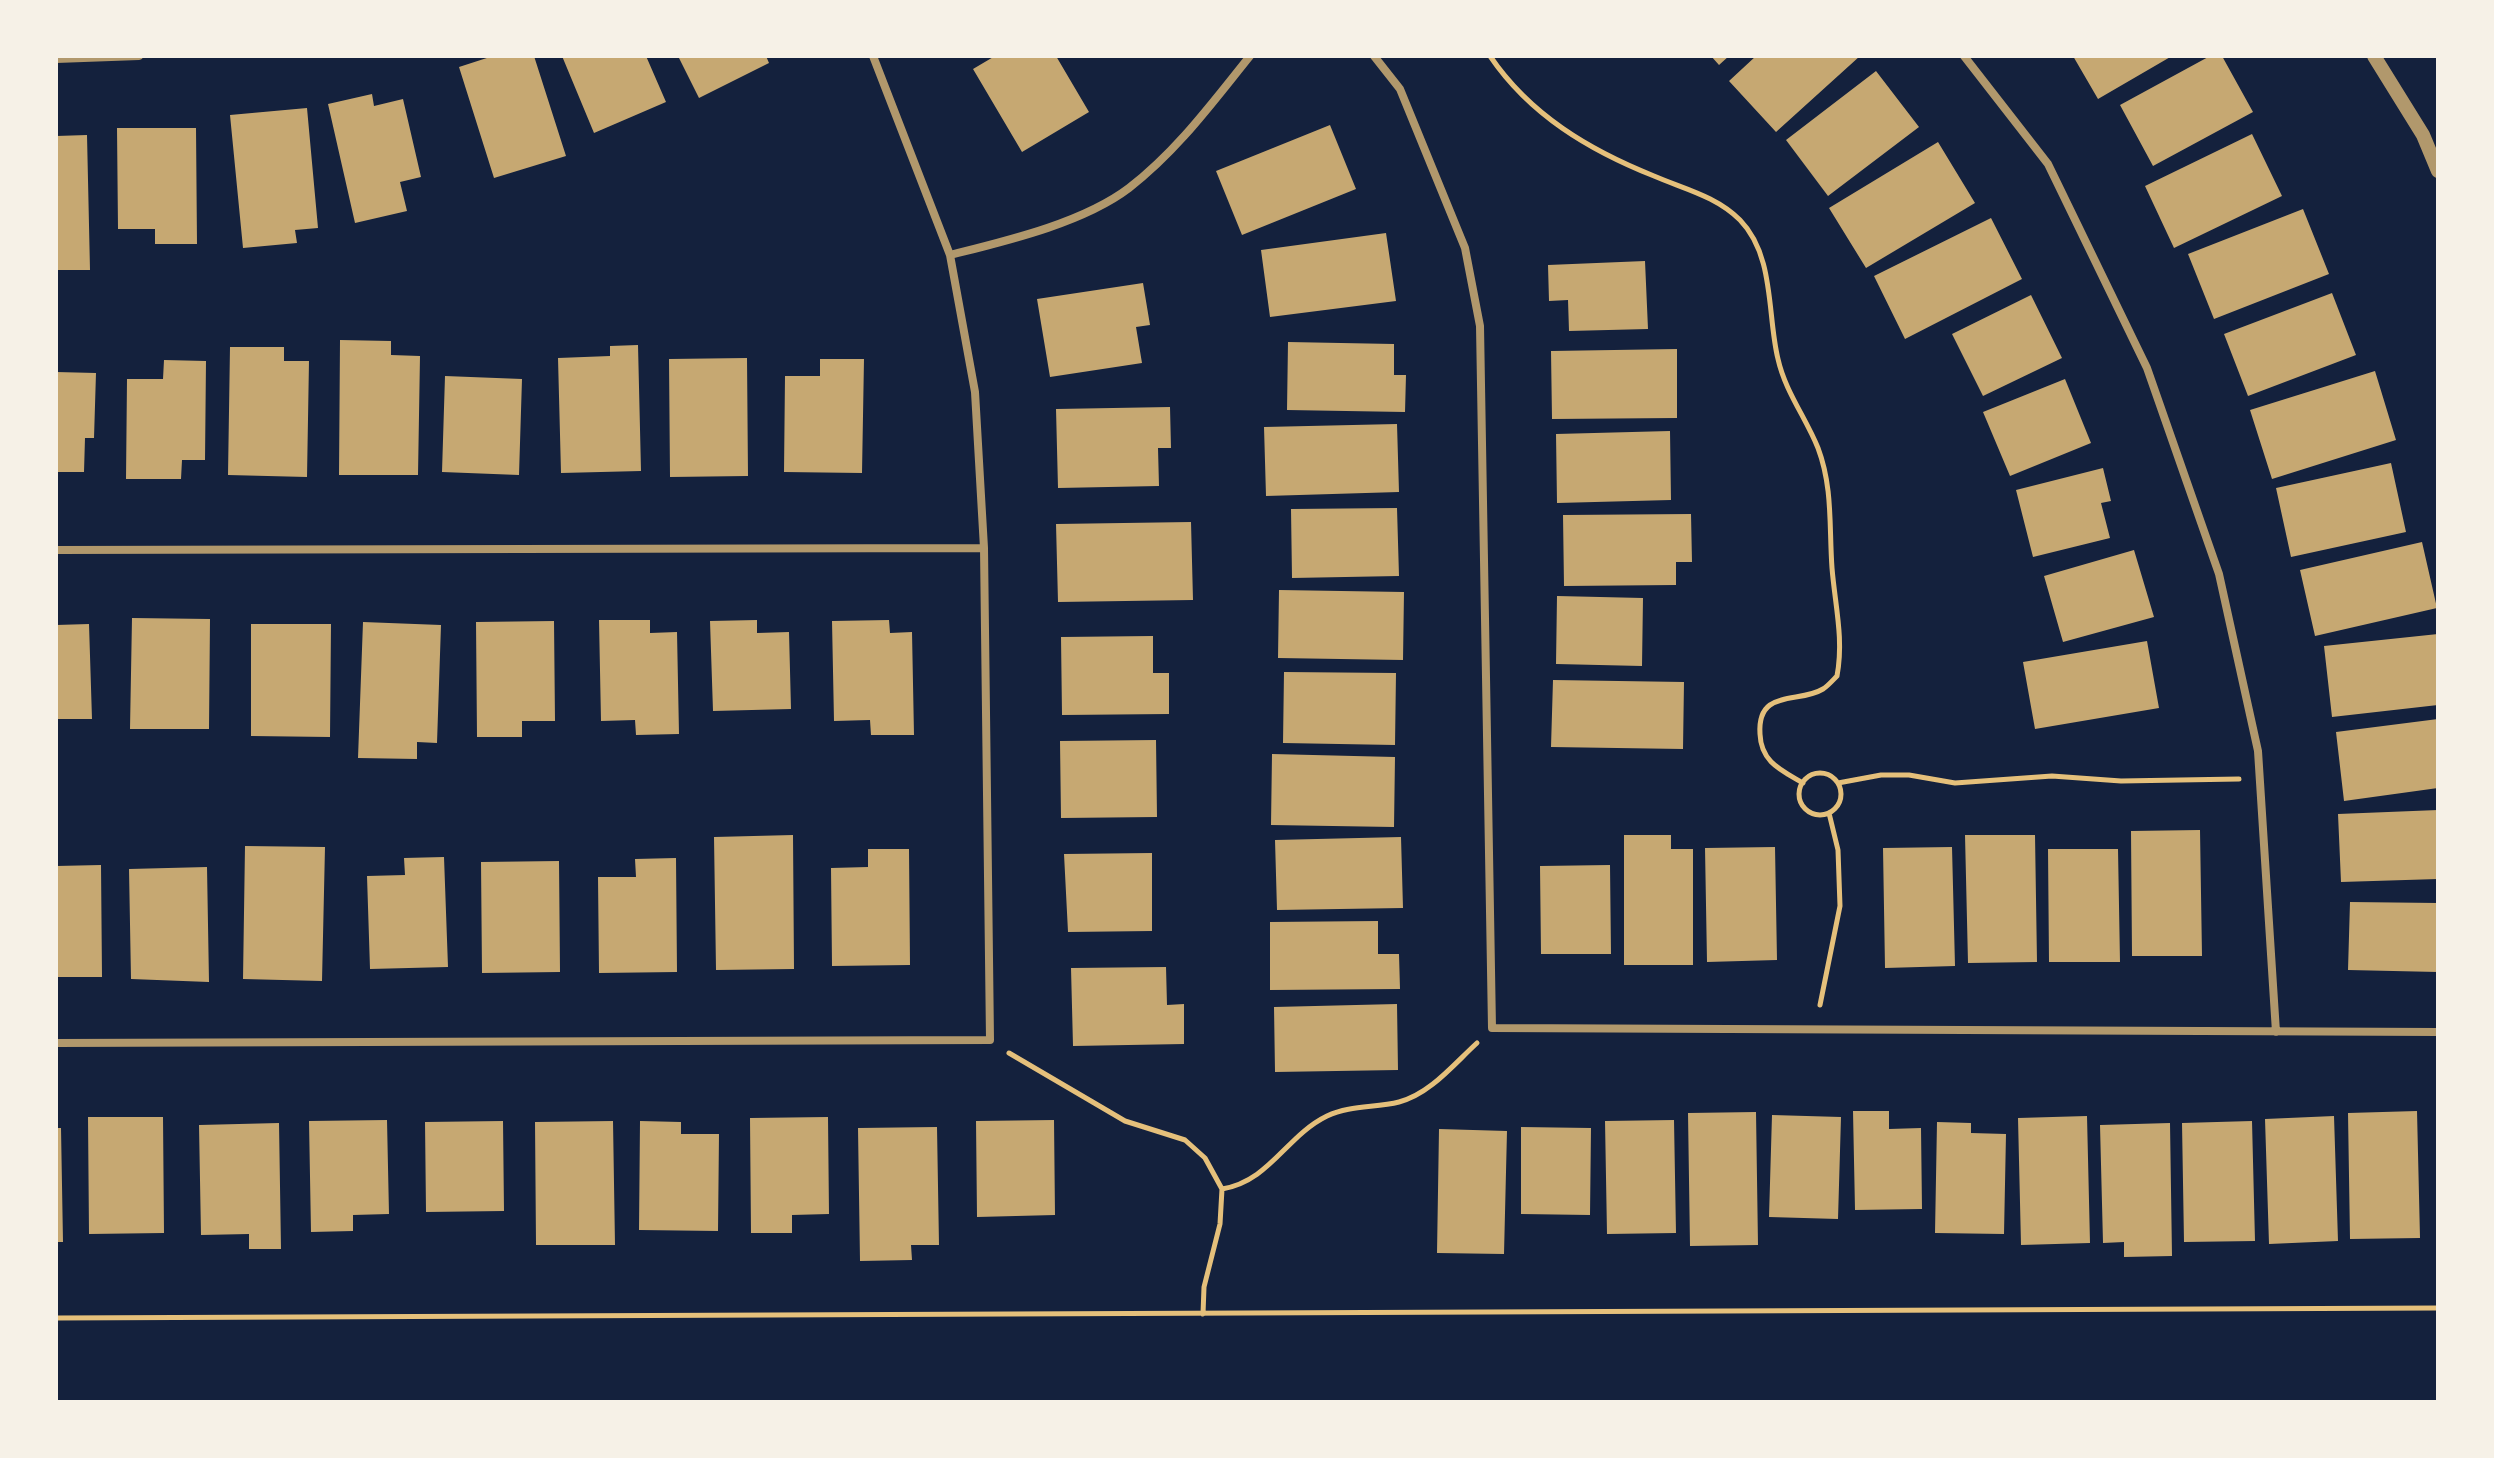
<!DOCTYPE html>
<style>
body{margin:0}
#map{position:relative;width:2494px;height:1458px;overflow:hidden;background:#14213d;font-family:"Varela Round",sans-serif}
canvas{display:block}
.frame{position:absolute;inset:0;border:58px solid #f6f1e7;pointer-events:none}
</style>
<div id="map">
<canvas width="2494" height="1458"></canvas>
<div class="frame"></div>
</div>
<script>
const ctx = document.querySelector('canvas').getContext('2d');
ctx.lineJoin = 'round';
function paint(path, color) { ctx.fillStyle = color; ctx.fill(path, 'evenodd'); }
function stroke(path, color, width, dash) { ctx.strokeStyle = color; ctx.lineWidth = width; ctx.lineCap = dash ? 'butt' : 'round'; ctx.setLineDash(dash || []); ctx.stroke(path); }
paint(new Path2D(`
 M 493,56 L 534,56 L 566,156 L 494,178 L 459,67 Z
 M 562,56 L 646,56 L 666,102 L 594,133 Z
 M 678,56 L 766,56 L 769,63 L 699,98 Z
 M 995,56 L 1056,56 L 1089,112 L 1022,152 L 973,69 Z
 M 1711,56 L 1729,56 L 1719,65 Z
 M 1756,56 L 1860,56 L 1776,132 L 1729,81 Z
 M 2073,56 L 2172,56 L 2098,99 Z
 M 2210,56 L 2222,56 L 2253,112 L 2153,166 L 2120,105 Z
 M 1876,71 L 1919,127 L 1828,196 L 1786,140 Z
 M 372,94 L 374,106 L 403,99 L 421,177 L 400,182 L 407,211 L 355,223 L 328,104 Z
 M 307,108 L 318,228 L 295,230 L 297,243 L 243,248 L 230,115 Z
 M 1330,125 L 1356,189 L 1242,235 L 1216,171 Z
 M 117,128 L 196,128 L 197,244 L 155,244 L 155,229 L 118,229 Z
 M 2252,134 L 2282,196 L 2174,248 L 2145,186 Z
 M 87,135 L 90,270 L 56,270 L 56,136 Z
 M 1938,142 L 1975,203 L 1866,268 L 1829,208 Z
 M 2303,209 L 2329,274 L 2214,319 L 2188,254 Z
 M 1991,218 L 2022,279 L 1905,339 L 1874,276 Z
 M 1386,233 L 1396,301 L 1270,317 L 1261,250 Z
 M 1645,261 L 1648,329 L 1569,331 L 1568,300 L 1549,301 L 1548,265 Z
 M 1143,283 L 1150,325 L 1136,327 L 1142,363 L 1050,377 L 1037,299 Z
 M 2332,293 L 2356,355 L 2248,396 L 2224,334 Z
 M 2031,295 L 2062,358 L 1983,396 L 1952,334 Z
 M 340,340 L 391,341 L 391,355 L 420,356 L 418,475 L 339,475 Z
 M 1288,342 L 1394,344 L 1394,375 L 1406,375 L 1405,412 L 1287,410 Z
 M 638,345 L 641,471 L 561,473 L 558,358 L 610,356 L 610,346 Z
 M 230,347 L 284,347 L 284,361 L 309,361 L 307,477 L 228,475 Z
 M 1677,349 L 1677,418 L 1552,419 L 1551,351 Z
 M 747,358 L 748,476 L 670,477 L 669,359 Z
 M 820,359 L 864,359 L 862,473 L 784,472 L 785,376 L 820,376 Z
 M 164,360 L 206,361 L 205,460 L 182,460 L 181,479 L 126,479 L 127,379 L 163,379 Z
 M 2375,371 L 2396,440 L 2272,479 L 2250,410 Z
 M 56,372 L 96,373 L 94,438 L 85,438 L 84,472 L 56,472 Z
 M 445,376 L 522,379 L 519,475 L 442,472 Z
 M 2065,379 L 2091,443 L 2010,476 L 1983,412 Z
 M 1170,407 L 1171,448 L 1158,448 L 1159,486 L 1058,488 L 1056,409 Z
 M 1397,424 L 1399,492 L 1266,496 L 1264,427 Z
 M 1670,431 L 1671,500 L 1557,503 L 1556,434 Z
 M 2391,463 L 2406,532 L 2291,557 L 2276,488 Z
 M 2103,468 L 2111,501 L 2101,503 L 2110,538 L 2033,557 L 2016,490 Z
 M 1397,508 L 1399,576 L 1292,578 L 1291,509 Z
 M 1691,514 L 1692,562 L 1676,562 L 1676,585 L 1564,586 L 1563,515 Z
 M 1191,522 L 1193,600 L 1058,602 L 1056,524 Z
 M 2422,542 L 2437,608 L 2315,636 L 2300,570 Z
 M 2134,550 L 2154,617 L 2063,642 L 2044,576 Z
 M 1279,590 L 1404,592 L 1403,660 L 1278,658 Z
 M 1557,596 L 1643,598 L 1642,666 L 1556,664 Z
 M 132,618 L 210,619 L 209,729 L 130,729 Z
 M 599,620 L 650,620 L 650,633 L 677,632 L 679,734 L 636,735 L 635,720 L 601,721 Z
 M 757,620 L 757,633 L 789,632 L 791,709 L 713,711 L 710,621 Z
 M 889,620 L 890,633 L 912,632 L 914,735 L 871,735 L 870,720 L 834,721 L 832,621 Z
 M 554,621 L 555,721 L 522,721 L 522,737 L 477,737 L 476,622 Z
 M 363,622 L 441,625 L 437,743 L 417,742 L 417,759 L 358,758 Z
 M 89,624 L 92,719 L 56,719 L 56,625 Z
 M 251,624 L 331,624 L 330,737 L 251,736 Z
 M 2438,634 L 2438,705 L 2332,717 L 2324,646 Z
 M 1153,636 L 1153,673 L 1169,673 L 1169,714 L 1062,715 L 1061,637 Z
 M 2147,641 L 2159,708 L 2035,729 L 2023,662 Z
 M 1284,672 L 1396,673 L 1395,745 L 1283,743 Z
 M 1553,680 L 1684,682 L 1683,749 L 1551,747 Z
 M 2438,719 L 2438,788 L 2344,801 L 2336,732 Z
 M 1156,740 L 1157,817 L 1061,818 L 1060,741 Z
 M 1272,754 L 1395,757 L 1394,827 L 1271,825 Z
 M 2438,810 L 2438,879 L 2341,882 L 2338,814 Z
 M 2200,830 L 2202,956 L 2132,956 L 2131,831 Z
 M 793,835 L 794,969 L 716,970 L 714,837 Z
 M 1624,835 L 1671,835 L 1671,849 L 1693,849 L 1693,965 L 1624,965 Z
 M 1965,835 L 2035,835 L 2037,962 L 1968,963 Z
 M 1401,837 L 1403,908 L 1277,910 L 1275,840 Z
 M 245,846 L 325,847 L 322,981 L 243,979 Z
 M 1775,847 L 1777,960 L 1707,962 L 1705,848 Z
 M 1952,847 L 1955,966 L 1885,968 L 1883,848 Z
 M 868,849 L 909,849 L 910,965 L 832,966 L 831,868 L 868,867 Z
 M 2048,849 L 2118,849 L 2120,962 L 2049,962 Z
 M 1152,853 L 1152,931 L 1068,932 L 1064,854 Z
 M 444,857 L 448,967 L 370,969 L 367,876 L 405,875 L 404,858 Z
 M 676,858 L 677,972 L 599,973 L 598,877 L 636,877 L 635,859 Z
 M 559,861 L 560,972 L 482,973 L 481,862 Z
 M 101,865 L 102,977 L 56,977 L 56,866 Z
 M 1610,865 L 1611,954 L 1541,954 L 1540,866 Z
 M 207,867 L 209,982 L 131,979 L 129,869 Z
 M 2350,902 L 2438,903 L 2438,972 L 2348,970 Z
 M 1378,921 L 1378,954 L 1399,954 L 1400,989 L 1270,990 L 1270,922 Z
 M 1166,967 L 1167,1005 L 1184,1004 L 1184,1044 L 1073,1046 L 1071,968 Z
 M 1397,1004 L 1398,1070 L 1275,1072 L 1274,1007 Z
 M 1853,1111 L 1889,1111 L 1889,1129 L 1921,1128 L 1922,1209 L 1855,1210 Z
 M 2417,1111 L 2420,1238 L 2350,1239 L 2348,1113 Z
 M 1756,1112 L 1758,1245 L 1690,1246 L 1688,1113 Z
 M 1772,1115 L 1841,1117 L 1838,1219 L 1769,1217 Z
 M 2087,1116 L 2090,1243 L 2021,1245 L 2018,1118 Z
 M 2334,1116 L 2338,1241 L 2269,1244 L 2265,1119 Z
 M 88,1117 L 163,1117 L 164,1233 L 89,1234 Z
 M 828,1117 L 829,1214 L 792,1215 L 792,1233 L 751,1233 L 750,1118 Z
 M 387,1120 L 389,1214 L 353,1215 L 353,1231 L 311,1232 L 309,1121 Z
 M 1054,1120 L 1055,1215 L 977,1217 L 976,1121 Z
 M 1674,1120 L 1676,1233 L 1607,1234 L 1605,1121 Z
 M 503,1121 L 504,1211 L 426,1212 L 425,1122 Z
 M 613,1121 L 615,1245 L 536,1245 L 535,1122 Z
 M 640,1121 L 681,1122 L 681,1134 L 719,1134 L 718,1231 L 639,1230 Z
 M 2252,1121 L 2255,1241 L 2184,1242 L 2182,1123 Z
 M 1937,1122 L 1971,1123 L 1971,1133 L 2006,1134 L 2004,1234 L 1935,1233 Z
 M 279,1123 L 281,1249 L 249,1249 L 249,1234 L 201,1235 L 199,1125 Z
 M 2170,1123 L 2172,1256 L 2124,1257 L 2124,1242 L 2103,1243 L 2100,1125 Z
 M 937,1127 L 939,1245 L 911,1245 L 912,1260 L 860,1261 L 858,1128 Z
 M 1521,1127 L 1591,1128 L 1590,1215 L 1521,1214 Z
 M 56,1128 L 61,1128 L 63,1242 L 56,1242 Z
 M 1439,1129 L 1507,1131 L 1504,1254 L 1437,1253 Z`), '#c6a872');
stroke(new Path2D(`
 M 1490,56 C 1530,115 1589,150 1654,176 C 1684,189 1716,196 1740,220 C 1775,256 1767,315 1778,359 C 1785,391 1806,418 1818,448 C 1833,488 1829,526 1832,568 C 1835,605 1844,639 1837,676 C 1833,680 1828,686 1823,689 C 1799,704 1757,688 1760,734 C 1761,762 1781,770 1803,783
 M1799 794a21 21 0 1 1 42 0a21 21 0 1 1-42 0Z
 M 1838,783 L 1881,775 L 1909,775 L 1955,783 L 2052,776 L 2121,781 L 2239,779
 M 1820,1005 L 1840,906 L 1838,850 L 1829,813
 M 1009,1053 L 1125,1121 L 1185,1140 L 1205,1158 L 1222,1189 L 1220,1224 L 1204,1287 L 1203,1314
 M 1222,1189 C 1270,1181 1286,1136 1327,1116 C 1350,1105 1375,1108 1399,1102 C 1430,1094 1454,1064 1477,1043
 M 56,1318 L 2438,1308`), '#e5c07b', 5);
stroke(new Path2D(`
 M 1374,56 L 1400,89 L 1465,248 L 1480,326 L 1492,1028 L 2438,1032
 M 1964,56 L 2048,164 L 2147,368 L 2219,574 L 2258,751 L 2276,1032
 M 56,59 L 139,56
 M 950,255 C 1006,241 1083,223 1129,188 C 1177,151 1212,103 1250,56
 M 56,550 L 984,548
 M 56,1043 L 990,1040 L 984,548 L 975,392 L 950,255 L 873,56`), '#b1986c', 8);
stroke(new Path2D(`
 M 2374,56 L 2423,135 L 2438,171`), '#b1986c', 14);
</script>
